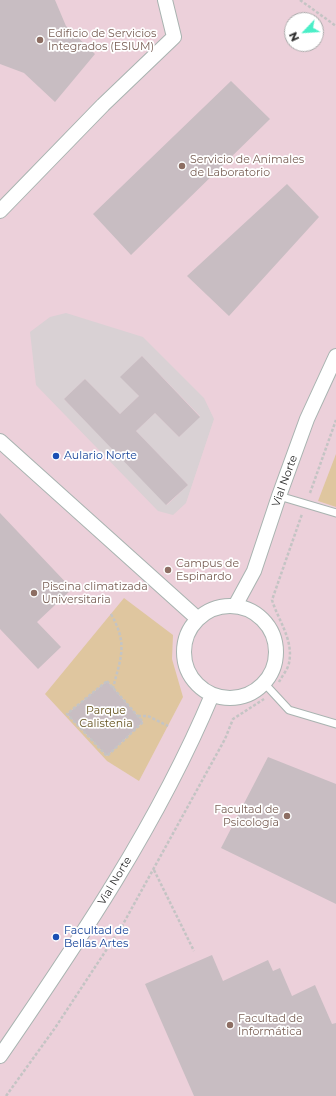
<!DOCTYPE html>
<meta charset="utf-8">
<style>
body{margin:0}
#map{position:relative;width:336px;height:1096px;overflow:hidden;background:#ecdfe5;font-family:Montserrat,sans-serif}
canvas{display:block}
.north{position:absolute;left:284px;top:12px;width:40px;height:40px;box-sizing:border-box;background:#fff;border:1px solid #aaa;border-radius:50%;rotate:245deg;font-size:11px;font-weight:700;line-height:16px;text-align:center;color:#2b2b2b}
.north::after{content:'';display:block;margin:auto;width:14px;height:18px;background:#4aeec7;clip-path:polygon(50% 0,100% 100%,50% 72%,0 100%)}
</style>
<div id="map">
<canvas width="336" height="1096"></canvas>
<div class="north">N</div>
</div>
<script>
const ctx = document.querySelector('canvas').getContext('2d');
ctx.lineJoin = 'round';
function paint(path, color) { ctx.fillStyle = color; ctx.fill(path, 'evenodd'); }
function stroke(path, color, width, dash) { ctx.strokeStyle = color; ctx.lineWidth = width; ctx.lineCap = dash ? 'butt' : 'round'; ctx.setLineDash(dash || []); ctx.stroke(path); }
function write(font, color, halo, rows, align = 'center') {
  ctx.font = font + ' Montserrat,sans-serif'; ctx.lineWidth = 3.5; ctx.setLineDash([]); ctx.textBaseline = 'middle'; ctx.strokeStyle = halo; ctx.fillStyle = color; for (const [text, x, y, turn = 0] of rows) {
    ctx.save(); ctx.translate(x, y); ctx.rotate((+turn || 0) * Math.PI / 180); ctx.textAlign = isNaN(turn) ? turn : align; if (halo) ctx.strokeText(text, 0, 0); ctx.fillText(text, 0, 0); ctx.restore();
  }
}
paint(new Path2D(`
 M 0,0 L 336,0 L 336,1096 L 0,1096 ZM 292,20 L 316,20 L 316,44 L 292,44 Z`), '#ecd0da');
paint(new Path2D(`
 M 336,454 L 336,507 L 318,501 Z
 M 124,598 L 173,635 L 172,659 L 183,697 L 139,781 L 107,761 L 45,694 ZM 107,681 L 143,722 L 107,756 L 67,714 Z`), '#dfc69f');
paint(new Path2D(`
 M 66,313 L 143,337 L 204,398 L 214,419 L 186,503 L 173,515 L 158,511 L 36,385 L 30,332 L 50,317 ZM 142,356 L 200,416 L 179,437 L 155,413 L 136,431 L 188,485 L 167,505 L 64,399 L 85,379 L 120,414 L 139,396 L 121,377 Z`), '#d9d1d4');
paint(new Path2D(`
 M 0,0 L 55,0 L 66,26 L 95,54 L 55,102 L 24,73 L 0,64 Z
 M 231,81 L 270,119 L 131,255 L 93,214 Z
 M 287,184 L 319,217 L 229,316 L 187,276 Z
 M 142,356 L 200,417 L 179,437 L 155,413 L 136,431 L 188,485 L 166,505 L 64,399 L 85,379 L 120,414 L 139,396 L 120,377 Z
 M 0,513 L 72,589 L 37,622 L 61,647 L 38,669 L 0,629 Z
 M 107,681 L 143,722 L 107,756 L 67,714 Z
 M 268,757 L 336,784 L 336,904 L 221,848 Z
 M 212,955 L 223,981 L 268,960 L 273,971 L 280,968 L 292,996 L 315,985 L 332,1024 L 336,1023 L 336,1096 L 194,1096 L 145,984 Z`), '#c8bdc2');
const lane = new Path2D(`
 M 279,496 L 336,513
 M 265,684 L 289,710 L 336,724`);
const street = new Path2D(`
 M 0,211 L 103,105 L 174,37 L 165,0
 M 0,441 L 198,619
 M 235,606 L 254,571 L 279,496 L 307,419 L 336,356
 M184 652a46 46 0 1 1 92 0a46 46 0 1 1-92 0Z
 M 0,1056 C 79,941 158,824 212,695`);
stroke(lane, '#a8b3b0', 9);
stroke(street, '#a8b3b0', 16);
stroke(new Path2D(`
 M 300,0 L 336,26
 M 310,493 L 336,420
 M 111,614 C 128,644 121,657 113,688
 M 107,681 L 143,722 L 107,756 L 67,714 Z
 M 279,682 C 282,676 288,669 289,663 C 294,640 278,620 272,600 L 302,514
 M 138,716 L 148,716 L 168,726
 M 154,870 L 194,951
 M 6,1096 L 55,1028 L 122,926 L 225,739 L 233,719 L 264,699`), '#c4c4c4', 2.5, [3, 2]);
stroke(lane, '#fff', 7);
stroke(street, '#fff', 14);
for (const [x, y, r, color] of [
 [40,40,4,"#8d6e63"],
 [182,166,4,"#8d6e63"],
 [56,456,4,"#1a4fb4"],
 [168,570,4,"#8d6e63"],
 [34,593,4,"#8d6e63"],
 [287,816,4,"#8d6e63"],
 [56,937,4,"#1a4fb4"],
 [230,1025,4,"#8d6e63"]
]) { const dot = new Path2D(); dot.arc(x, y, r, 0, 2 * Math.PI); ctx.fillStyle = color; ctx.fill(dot); stroke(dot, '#fff', 1.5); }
write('11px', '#785e54', '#fff', [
 ["Edificio de Servicios",48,34],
 ["Integrados (ESIUM)",48,47],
 ["Servicio de Animales",190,160],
 ["de Laboratorio",190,173],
 ["Campus de",176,564],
 ["Espinardo",176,577],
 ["Piscina climatizada",42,587],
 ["Universitaria",42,600],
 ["Facultad de",279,810,"right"],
 ["Psicología",279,823,"right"],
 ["Facultad de",238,1019],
 ["Informática",238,1032]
], 'left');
write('11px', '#164399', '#fff', [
 ["Aulario Norte",64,456],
 ["Facultad de",64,931],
 ["Bellas Artes",64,944]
], 'left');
write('11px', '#2b2b2b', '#fff', [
 ["Vial Norte",285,481,-70],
 ["Vial Norte",115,881,-59]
]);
write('11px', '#65531f', '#fff', [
 ["Parque",106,711],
 ["Calistenia",106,724]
]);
</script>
